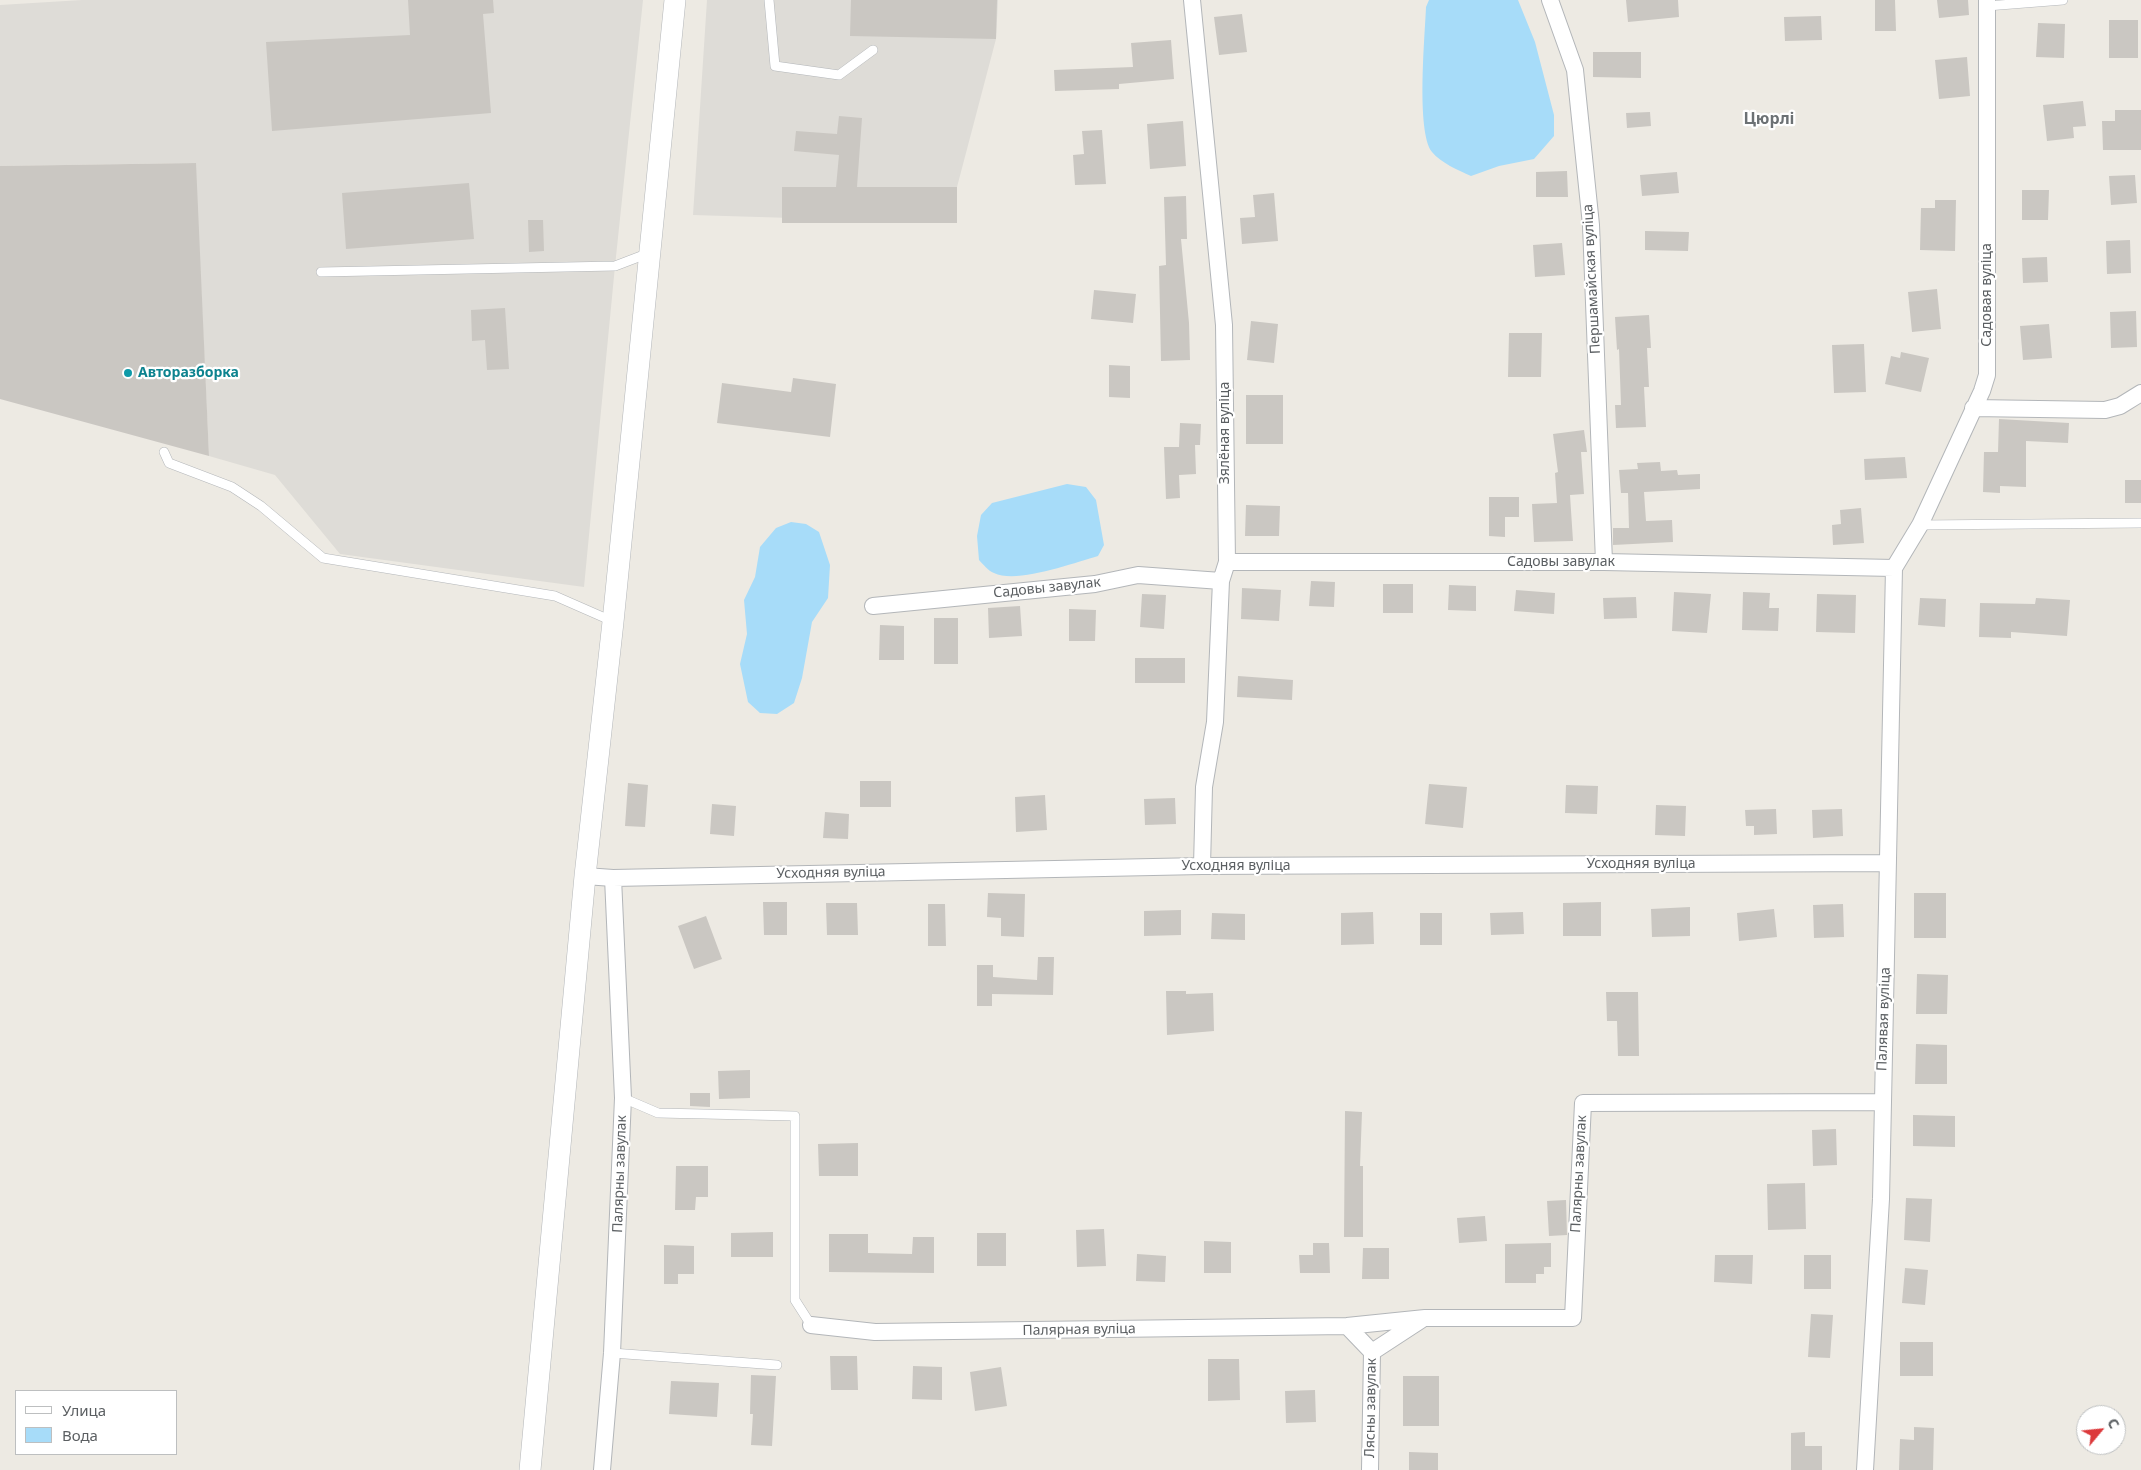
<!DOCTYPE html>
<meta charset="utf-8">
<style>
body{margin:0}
#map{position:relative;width:2141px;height:1470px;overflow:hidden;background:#edeae3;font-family:"Noto Sans",sans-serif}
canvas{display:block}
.legend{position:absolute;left:15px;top:1390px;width:162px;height:65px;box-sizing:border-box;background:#fff;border:1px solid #bdbfc0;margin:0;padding:6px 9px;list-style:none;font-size:15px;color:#5b5f62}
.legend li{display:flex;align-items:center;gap:10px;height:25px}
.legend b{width:25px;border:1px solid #bdbfc0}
.north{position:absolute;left:2076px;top:1405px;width:50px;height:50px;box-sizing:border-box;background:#fff;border:1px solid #bdbfc0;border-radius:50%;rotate:62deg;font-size:14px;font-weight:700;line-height:20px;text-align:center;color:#5b5f62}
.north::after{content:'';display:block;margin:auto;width:18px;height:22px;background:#dc393b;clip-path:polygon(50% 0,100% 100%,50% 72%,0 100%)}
</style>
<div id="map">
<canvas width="2141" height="1470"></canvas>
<ul class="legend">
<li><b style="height:6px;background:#fff"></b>Улица</li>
<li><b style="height:14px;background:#a7dcf9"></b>Вода</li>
</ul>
<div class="north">С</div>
</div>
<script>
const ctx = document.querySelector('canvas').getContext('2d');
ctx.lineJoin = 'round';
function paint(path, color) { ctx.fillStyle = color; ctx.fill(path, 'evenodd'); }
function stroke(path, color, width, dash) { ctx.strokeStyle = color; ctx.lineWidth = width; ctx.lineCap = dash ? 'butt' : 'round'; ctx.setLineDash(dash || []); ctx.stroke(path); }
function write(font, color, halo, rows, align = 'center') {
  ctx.font = font + ' "Noto Sans",sans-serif'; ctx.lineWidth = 4.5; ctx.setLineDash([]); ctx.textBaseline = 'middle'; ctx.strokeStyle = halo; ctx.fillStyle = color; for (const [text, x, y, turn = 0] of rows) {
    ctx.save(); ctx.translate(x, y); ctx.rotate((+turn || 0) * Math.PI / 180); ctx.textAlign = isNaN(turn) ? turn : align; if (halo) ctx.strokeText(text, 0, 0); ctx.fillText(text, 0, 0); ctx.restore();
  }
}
paint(new Path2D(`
 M 82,0 L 643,0 L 615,266 L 584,587 L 340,554 L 275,475 L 209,456 L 195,163 L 0,166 L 0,5 Z
 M 707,0 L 998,0 L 996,39 L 957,187 L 957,223 L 693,215 Z`), '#dedcd7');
paint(new Path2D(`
 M 1429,0 L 1518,0 L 1535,42 L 1554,115 L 1554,136 L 1534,159 L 1499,166 L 1471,176 C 1458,170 1441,163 1432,152 C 1416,131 1425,36 1426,7 Z
 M 1067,484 L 1086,487 L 1096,500 L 1104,545 L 1098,556 C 1073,563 1017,584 994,573 C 988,571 983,564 979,560 L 977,536 L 981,515 L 992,503 Z
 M 791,522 L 806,524 L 819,532 L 830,565 L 828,598 L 812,622 L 802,678 L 794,703 L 777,714 L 760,713 L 748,702 L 740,664 L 747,634 L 744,600 L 755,577 L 760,547 L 776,528 Z`), '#a7dcf9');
paint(new Path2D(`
 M 408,0 L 493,0 L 494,13 L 483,14 L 491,113 L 272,131 L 266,42 L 410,35 Z
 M 851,0 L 997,0 L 996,39 L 850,36 Z
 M 1626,0 L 1678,0 L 1679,17 L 1628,22 Z
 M 1875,0 L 1895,0 L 1896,31 L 1875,31 Z
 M 1937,0 L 1968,0 L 1969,15 L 1939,18 Z
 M 1242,14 L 1247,52 L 1219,55 L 1214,17 Z
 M 1821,16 L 1822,40 L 1785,41 L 1784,17 Z
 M 2109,20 L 2138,20 L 2138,58 L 2109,58 Z
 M 2038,23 L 2065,24 L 2064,58 L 2036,57 Z
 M 1171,40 L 1174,79 L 1119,84 L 1119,89 L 1055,91 L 1054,70 L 1133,67 L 1131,43 Z
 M 1593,52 L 1641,52 L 1641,78 L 1593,77 Z
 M 1967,57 L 1970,96 L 1939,99 L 1935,60 Z
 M 2083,101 L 2086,126 L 2073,127 L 2074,138 L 2047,141 L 2043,105 Z
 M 2115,110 L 2141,110 L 2141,150 L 2103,150 L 2102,121 L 2115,121 Z
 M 1650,112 L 1651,126 L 1627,128 L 1626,113 Z
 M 839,116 L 862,118 L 857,187 L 957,187 L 957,223 L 782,223 L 782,187 L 836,187 L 839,155 L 794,151 L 796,131 L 837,134 Z
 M 1183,121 L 1186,166 L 1150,169 L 1147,124 Z
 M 1102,130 L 1106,184 L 1075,185 L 1073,155 L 1084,154 L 1082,131 Z
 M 196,163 L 209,456 L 0,399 L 0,166 Z
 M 1567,171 L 1568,197 L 1536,197 L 1536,172 Z
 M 1677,172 L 1679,193 L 1642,196 L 1640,175 Z
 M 2135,175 L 2137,203 L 2111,205 L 2109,176 Z
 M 469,183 L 474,239 L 346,249 L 342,193 Z
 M 2022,190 L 2049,190 L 2048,220 L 2022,220 Z
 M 1274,193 L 1278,241 L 1242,244 L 1240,218 L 1255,217 L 1253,195 Z
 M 1186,196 L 1187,239 L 1181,239 L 1189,323 L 1190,360 L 1161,361 L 1159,266 L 1166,265 L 1164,197 Z
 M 1935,200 L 1956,200 L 1955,251 L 1920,250 L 1921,208 L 1935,208 Z
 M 528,220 L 543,220 L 544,251 L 529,252 Z
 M 1645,231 L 1689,232 L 1688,251 L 1645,250 Z
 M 2130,240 L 2131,273 L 2107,274 L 2106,241 Z
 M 1562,243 L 1565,275 L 1535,277 L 1533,245 Z
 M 2047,257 L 2048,282 L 2023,283 L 2022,258 Z
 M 1937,289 L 1941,329 L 1912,332 L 1908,292 Z
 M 1094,290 L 1136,294 L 1133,323 L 1091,319 Z
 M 505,308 L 509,369 L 487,370 L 485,340 L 472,341 L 471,310 Z
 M 2136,311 L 2137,347 L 2111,348 L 2110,312 Z
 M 1649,315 L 1651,348 L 1647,348 L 1649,387 L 1644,387 L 1646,427 L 1616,428 L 1615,405 L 1621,405 L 1619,349 L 1617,350 L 1615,317 Z
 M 1251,321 L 1278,324 L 1274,363 L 1247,360 Z
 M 2049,324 L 2052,358 L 2023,360 L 2020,326 Z
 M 1509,333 L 1542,333 L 1541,377 L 1508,377 Z
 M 1864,344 L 1866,392 L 1834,393 L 1832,345 Z
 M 1901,352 L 1929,358 L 1921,392 L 1885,384 L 1891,356 L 1900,358 Z
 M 1109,365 L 1130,366 L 1130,398 L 1109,397 Z
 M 793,378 L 836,384 L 830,437 L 717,423 L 722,383 L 791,392 Z
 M 1246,395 L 1283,395 L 1283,444 L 1246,444 Z
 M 1999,419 L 2069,423 L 2068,443 L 2026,441 L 2026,487 L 2000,486 L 2000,493 L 1983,492 L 1984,452 L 1998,452 Z
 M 1180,423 L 1201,424 L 1200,445 L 1195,445 L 1196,474 L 1179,475 L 1180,498 L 1166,499 L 1164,447 L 1179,447 Z
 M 1584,430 L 1587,452 L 1581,452 L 1584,494 L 1570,495 L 1573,541 L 1534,542 L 1532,504 L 1557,503 L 1555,473 L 1558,472 L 1553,434 Z
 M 1905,457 L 1907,478 L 1865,480 L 1864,459 Z
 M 1660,462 L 1661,471 L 1677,470 L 1678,475 L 1700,474 L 1700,489 L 1644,492 L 1646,521 L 1672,520 L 1673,542 L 1613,545 L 1613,528 L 1629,528 L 1628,493 L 1621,493 L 1619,470 L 1638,469 L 1637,463 Z
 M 2125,480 L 2141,480 L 2141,503 L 2125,503 Z
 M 1489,497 L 1519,497 L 1519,517 L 1505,517 L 1505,537 L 1489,536 Z
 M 1246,505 L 1280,506 L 1279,536 L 1245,536 Z
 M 1861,508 L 1864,543 L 1833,545 L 1832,525 L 1841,524 L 1840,510 Z
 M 1311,581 L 1335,582 L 1334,607 L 1309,606 Z
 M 1383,584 L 1413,584 L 1413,613 L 1383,613 Z
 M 1449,585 L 1476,586 L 1476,611 L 1448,610 Z
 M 1242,588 L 1281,590 L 1279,621 L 1241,619 Z
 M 1516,590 L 1555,593 L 1554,614 L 1514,611 Z
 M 1674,592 L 1711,594 L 1707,633 L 1672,631 Z
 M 1743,592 L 1770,593 L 1769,608 L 1779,608 L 1778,631 L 1742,630 Z
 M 1142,594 L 1166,595 L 1164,629 L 1140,627 Z
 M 1817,594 L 1856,595 L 1855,633 L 1816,632 Z
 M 1636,597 L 1637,618 L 1604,619 L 1603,598 Z
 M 1920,598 L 1946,599 L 1945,627 L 1918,625 Z
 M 2036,598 L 2070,600 L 2067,636 L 2011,632 L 2011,638 L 1979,637 L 1980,603 L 2035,604 Z
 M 1020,606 L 1022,636 L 989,638 L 988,608 Z
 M 1069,609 L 1096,610 L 1095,641 L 1069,641 Z
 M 934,618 L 958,618 L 958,664 L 934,664 Z
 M 880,625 L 904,626 L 904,660 L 879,660 Z
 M 1135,658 L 1185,658 L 1185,683 L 1135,683 Z
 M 1238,676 L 1293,680 L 1292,700 L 1237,697 Z
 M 860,781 L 891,781 L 891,807 L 860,807 Z
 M 628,783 L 648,785 L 645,827 L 625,826 Z
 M 1429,784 L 1467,787 L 1463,828 L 1425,824 Z
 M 1566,785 L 1598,786 L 1597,814 L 1565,813 Z
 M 1045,795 L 1047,830 L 1016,832 L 1015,797 Z
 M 1175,798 L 1176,824 L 1145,825 L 1144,799 Z
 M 712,804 L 736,806 L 734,836 L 710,834 Z
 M 1656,805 L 1686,806 L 1685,836 L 1655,835 Z
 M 1776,809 L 1777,834 L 1754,835 L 1754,826 L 1746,826 L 1745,810 Z
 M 1842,809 L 1843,836 L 1813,838 L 1812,810 Z
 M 825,812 L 849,814 L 848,839 L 823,838 Z
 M 988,893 L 1025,894 L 1024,937 L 1001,936 L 1001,918 L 987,917 Z
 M 1914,893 L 1946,893 L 1946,938 L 1914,938 Z
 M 763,902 L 787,902 L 787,935 L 764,935 Z
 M 1601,902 L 1601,936 L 1563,936 L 1563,903 Z
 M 826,903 L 857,903 L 858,935 L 827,935 Z
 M 928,904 L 945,904 L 946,946 L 928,946 Z
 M 1843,904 L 1844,937 L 1814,938 L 1813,905 Z
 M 1690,907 L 1690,936 L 1652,937 L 1651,909 Z
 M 1774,909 L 1777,937 L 1739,941 L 1737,913 Z
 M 1181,910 L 1181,935 L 1144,936 L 1144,911 Z
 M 1373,912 L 1374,944 L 1341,945 L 1341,913 Z
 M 1523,912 L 1524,934 L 1491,935 L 1490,913 Z
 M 1212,913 L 1245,914 L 1245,940 L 1211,939 Z
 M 1420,913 L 1442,913 L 1442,945 L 1420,945 Z
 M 706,916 L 722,959 L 694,969 L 678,926 Z
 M 1038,957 L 1054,957 L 1053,995 L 992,994 L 992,1006 L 977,1006 L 977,965 L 993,965 L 993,977 L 1037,980 Z
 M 1917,974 L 1948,975 L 1947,1014 L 1916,1014 Z
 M 1166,991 L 1186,991 L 1186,994 L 1213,993 L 1214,1031 L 1167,1035 Z
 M 1606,992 L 1638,992 L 1639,1056 L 1618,1056 L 1617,1021 L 1607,1021 Z
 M 1916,1044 L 1947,1045 L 1947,1084 L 1915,1084 Z
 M 750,1070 L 750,1098 L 719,1099 L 718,1071 Z
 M 690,1093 L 710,1093 L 710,1107 L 690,1106 Z
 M 1345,1111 L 1362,1112 L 1360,1166 L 1363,1166 L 1363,1237 L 1344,1237 Z
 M 1913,1115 L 1955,1116 L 1955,1147 L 1913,1146 Z
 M 1836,1129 L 1837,1165 L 1813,1166 L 1812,1130 Z
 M 858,1143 L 858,1176 L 819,1176 L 818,1144 Z
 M 676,1166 L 708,1166 L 708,1197 L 696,1197 L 695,1210 L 675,1210 Z
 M 1805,1183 L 1806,1229 L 1768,1230 L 1767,1184 Z
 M 1906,1198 L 1932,1199 L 1930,1242 L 1904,1240 Z
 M 1566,1200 L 1567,1235 L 1549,1236 L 1547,1201 Z
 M 1485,1216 L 1487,1241 L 1459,1243 L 1457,1218 Z
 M 1104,1229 L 1106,1266 L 1077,1267 L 1076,1230 Z
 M 773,1232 L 773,1257 L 731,1257 L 731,1233 Z
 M 977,1233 L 1006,1233 L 1006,1266 L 977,1266 Z
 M 829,1234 L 868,1234 L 868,1253 L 912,1254 L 913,1237 L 934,1237 L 934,1273 L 829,1272 Z
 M 1204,1241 L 1231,1242 L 1231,1273 L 1204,1273 Z
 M 1313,1243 L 1329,1243 L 1330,1273 L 1300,1273 L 1299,1255 L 1313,1255 Z
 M 1551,1243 L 1551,1267 L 1544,1267 L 1544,1274 L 1536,1274 L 1536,1283 L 1505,1283 L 1505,1244 Z
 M 664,1245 L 694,1246 L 694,1274 L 678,1274 L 678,1284 L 664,1284 Z
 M 1363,1248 L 1389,1248 L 1389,1279 L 1362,1279 Z
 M 1137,1254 L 1166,1256 L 1165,1282 L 1136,1281 Z
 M 1715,1255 L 1753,1255 L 1752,1284 L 1714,1282 Z
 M 1804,1255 L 1831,1255 L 1831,1289 L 1804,1289 Z
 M 1905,1268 L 1928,1270 L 1925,1305 L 1902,1303 Z
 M 1811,1314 L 1833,1315 L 1830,1358 L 1808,1357 Z
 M 1900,1342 L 1933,1342 L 1933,1376 L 1900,1376 Z
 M 830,1356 L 857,1356 L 858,1390 L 831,1390 Z
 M 1208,1359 L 1239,1359 L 1240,1400 L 1208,1401 Z
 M 913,1366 L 942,1367 L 942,1400 L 912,1399 Z
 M 1001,1367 L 1007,1406 L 975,1411 L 970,1372 Z
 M 751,1375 L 776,1376 L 772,1446 L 751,1445 L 753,1414 L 750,1414 Z
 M 1403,1376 L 1439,1376 L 1439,1426 L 1403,1426 Z
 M 671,1381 L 719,1383 L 717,1417 L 669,1414 Z
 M 1315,1390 L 1316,1422 L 1286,1423 L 1285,1391 Z
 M 1914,1427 L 1934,1428 L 1933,1470 L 1899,1470 L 1900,1439 L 1914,1440 Z
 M 1805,1432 L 1805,1446 L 1822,1446 L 1822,1470 L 1791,1470 L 1791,1433 Z
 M 1409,1452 L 1438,1453 L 1438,1470 L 1409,1470 Z`), '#cac7c2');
const service = new Path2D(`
 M 769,0 L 775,66 L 839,75 L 873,50
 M 1987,6 L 2063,0
 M 321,272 L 615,266 L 649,253
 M 164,452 L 169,463 L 232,487 L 261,506 L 323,558 L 555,596 L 612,621
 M 1920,525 L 2141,523
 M 623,1098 L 658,1113 L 795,1116 L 795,1300 L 811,1325
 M 612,1353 L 777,1365`);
const minor = new Path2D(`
 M 1192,0 L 1224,325 L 1227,562 L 1221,581 L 1215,722 L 1204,787 L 1202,866
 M 1550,0 L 1575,70 L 1591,225 L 1604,562
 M 1973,408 L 2105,410 L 2120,406 L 2141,393
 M 1227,562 L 1604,562 L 1894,568
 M 873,606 L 1095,584 L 1138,575 L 1221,581
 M 585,876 L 613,878 L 1202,866 L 1888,863
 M 811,1325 L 875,1332 L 1347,1326 L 1425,1318 L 1573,1318 L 1583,1103 L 1881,1102
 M 1347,1326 L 1372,1352 L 1370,1470
 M 1372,1352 L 1421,1320
 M 602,1470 L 612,1353 L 623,1098 L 613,878
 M 1865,1470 L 1881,1199 L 1894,568 L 1920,525 L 1982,391 L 1987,375 L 1987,0`);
const tertiary = new Path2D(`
 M 530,1470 L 585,876 L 613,622 L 675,0`);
stroke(service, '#b3b6b9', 10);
stroke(minor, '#b3b6b9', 18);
stroke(tertiary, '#b3b6b9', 22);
stroke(service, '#fff', 9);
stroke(minor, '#fff', 16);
stroke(tertiary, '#fff', 21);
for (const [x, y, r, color] of [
 [128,373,5,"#0f9aa8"]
]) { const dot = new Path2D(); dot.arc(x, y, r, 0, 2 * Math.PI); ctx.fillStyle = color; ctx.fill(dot); stroke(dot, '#fff', 2); }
write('14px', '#5b5f62', '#fff', [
 ["Першамайская вуліца",1592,279,-93],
 ["Садовая вуліца",1987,295,-90],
 ["Зялёная вуліца",1225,433,-90],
 ["Садовы завулак",1561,562],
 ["Садовы завулак",1047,588,-6],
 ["Усходняя вуліца",1641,864],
 ["Усходняя вуліца",1236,866],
 ["Усходняя вуліца",831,873,-1],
 ["Палявая вуліца",1884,1019,-88],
 ["Палярны завулак",620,1174,-88],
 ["Палярны завулак",1579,1174,-87],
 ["Палярная вуліца",1079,1330,-1],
 ["Лясны завулак",1371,1408,-89]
]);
write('bold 14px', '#0d838f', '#fff', [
 ["Авторазборка",138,373]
], 'left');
write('bold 16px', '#6c7174', '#fff', [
 ["Цюрлі",1769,119]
]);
</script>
